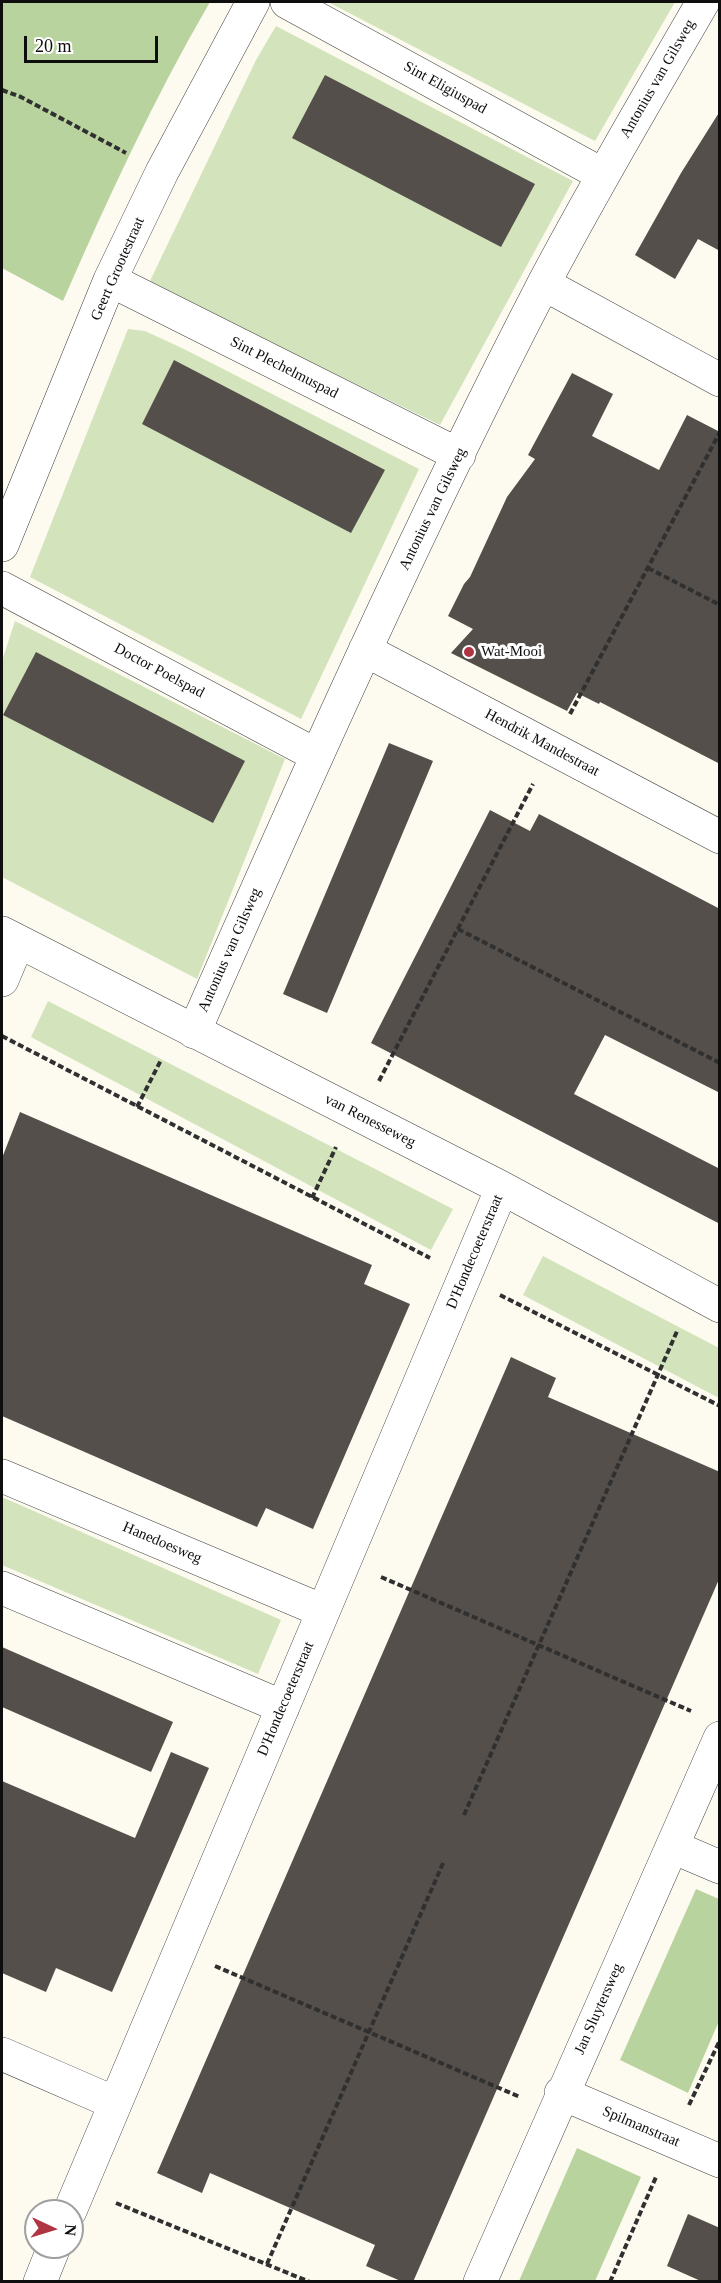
<!DOCTYPE html>
<style>
body{margin:0}
#map{position:relative;width:721px;height:2283px;overflow:hidden;background:#fdfaf0;font-family:Georgia,serif}
canvas{display:block}
.frame{position:absolute;inset:0;border:3px solid #0e0e0e;pointer-events:none}
.north{position:absolute;left:24px;top:2199px;width:60px;height:60px;box-sizing:border-box;background:#fff;border:2px solid #9f9f9f;border-radius:50%;rotate:94deg;font-size:16px;font-weight:700;line-height:24px;text-align:center;color:#0e0e0e}
.north::after{content:'';display:block;margin:auto;width:21px;height:27px;background:#ae3541;clip-path:polygon(50% 0,100% 100%,50% 72%,0 100%)}
.scale{position:absolute;left:24px;top:36px;width:134px;height:27px;box-sizing:border-box;border:3px solid #0e0e0e;border-top:0;padding-left:8px;font-size:18px;line-height:21px;white-space:nowrap;color:#0e0e0e;-webkit-text-stroke:4px #fff;paint-order:stroke}
</style>
<div id="map">
<canvas width="721" height="2283"></canvas>
<div class="frame"></div>
<div class="north">N</div>
<div class="scale">20 m</div>
</div>
<script>
const ctx = document.querySelector('canvas').getContext('2d');
ctx.lineJoin = 'round';
function paint(path, color) { ctx.fillStyle = color; ctx.fill(path, 'evenodd'); }
function stroke(path, color, width, dash) { ctx.strokeStyle = color; ctx.lineWidth = width; ctx.lineCap = dash ? 'butt' : 'round'; ctx.setLineDash(dash || []); ctx.stroke(path); }
function write(font, color, halo, rows, align = 'center') {
  ctx.font = font + ' Georgia,serif'; ctx.lineWidth = 6; ctx.setLineDash([]); ctx.textBaseline = 'middle'; ctx.strokeStyle = halo; ctx.fillStyle = color; for (const [text, x, y, turn = 0] of rows) {
    ctx.save(); ctx.translate(x, y); ctx.rotate((+turn || 0) * Math.PI / 180); ctx.textAlign = isNaN(turn) ? turn : align; if (halo) ctx.strokeText(text, 0, 0); ctx.fillText(text, 0, 0); ctx.restore();
  }
}
paint(new Path2D(`
 M 328,2 L 675,2 L 595,141 Z
 M 276,26 L 573,181 L 440,425 L 149,283 L 256,60 Z
 M 128,329 L 145,331 L 184,349 L 419,469 L 301,719 L 30,577 Z
 M 15,621 L 285,759 L 197,979 L 2,877 L 2,661 Z
 M 48,1001 L 453,1209 L 431,1250 L 31,1037 Z
 M 543,1256 L 719,1348 L 719,1398 L 523,1295 Z
 M 2,1497 L 281,1620 L 258,1674 L 2,1565 Z`), '#d3e4bd');
paint(new Path2D(`
 M 2,2 L 210,2 C 154,98 108,198 63,301 L 2,268 Z
 M 696,1889 L 719,1899 L 719,2021 L 688,2093 L 620,2060 Z
 M 577,2148 L 641,2177 L 595,2281 L 519,2281 Z`), '#b9d39e');
paint(new Path2D(`
 M 325,75 L 535,184 L 501,247 L 292,138 Z
 M 720,111 L 720,251 L 698,239 L 675,279 L 635,255 L 681,173 Z
 M 174,360 L 385,470 L 351,533 L 142,424 Z
 M 572,373 L 613,394 L 592,436 L 659,470 L 687,415 L 720,432 L 720,764 L 600,702 L 599,704 L 577,693 L 567,711 L 451,653 L 473,629 L 448,616 L 464,584 L 470,577 L 507,497 L 535,459 L 528,455 Z
 M 36,652 L 245,761 L 213,823 L 3,715 Z
 M 389,743 L 433,761 L 327,1013 L 283,994 Z
 M 490,810 L 530,831 L 539,814 L 720,909 L 720,1093 L 605,1035 L 574,1094 L 720,1169 L 720,1224 L 371,1043 Z
 M 20,1112 L 372,1265 L 364,1284 L 410,1304 L 313,1529 L 266,1508 L 257,1527 L 2,1416 L 2,1158 Z
 M 511,1357 L 556,1378 L 548,1397 L 720,1472 L 720,1577 L 413,2282 L 403,2282 L 366,2266 L 375,2245 L 210,2173 L 202,2193 L 157,2173 Z
 M 2,1647 L 173,1722 L 151,1772 L 2,1707 Z
 M 171,1752 L 209,1768 L 112,1992 L 56,1968 L 46,1992 L 2,1973 L 2,1781 L 135,1838 Z
 M 688,2214 L 720,2228 L 720,2282 L 703,2282 L 667,2266 Z`), '#554f4b');
const street = new Path2D(`
 M 287,2 L 603,175
 M 110,280 L 459,455
 M 544,284 L 720,380
 M 2,545 L 110,280 L 162,172 L 253,2
 M 2,588 L 316,755
 M 365,650 L 720,837
 M 2,933 L 502,1188 L 720,1306
 M 2,980 L 18,942
 M 194,1032 C 305,780 417,528 544,283 C 594,188 649,95 703,2
 M 2,1476 L 323,1611
 M 2,1588 L 283,1707
 M 673,1847 L 720,1867
 M 2,2054 L 115,2103
 M 561,2093 L 720,2161
 M 70,2211 L 502,1188
 M 40,2282 L 54,2247
 M 480,2282 L 720,1738`);
stroke(street, '#414141', 34);
stroke(new Path2D(`
 M 2,90 L 21,97 L 126,153
 M 648,568 L 720,605
 M 570,714 L 720,432
 M 458,929 L 720,1063
 M 2,1036 L 430,1258
 M 379,1081 L 533,784
 M 137,1107 L 161,1060
 M 312,1198 L 336,1147
 M 500,1295 L 720,1406
 M 381,1577 L 691,1711
 M 464,1815 L 678,1329
 M 215,1966 L 520,2097
 M 689,2105 L 720,2040
 M 116,2203 L 310,2282
 M 267,2264 L 444,1861
 M 610,2282 L 656,2177`), '#303030', 4, [6, 3]);
stroke(street, '#fff', 33);
for (const [x, y, r, color] of [
 [469,652,6,"#ae3541"]
]) { const dot = new Path2D(); dot.arc(x, y, r, 0, 2 * Math.PI); ctx.fillStyle = color; ctx.fill(dot); stroke(dot, '#fff', 2); }
write('15px', '#0e0e0e', '#fff', [
 ["Antonius van Gilsweg",658,79,-60],
 ["Sint Eligiuspad",445,88,29],
 ["Geert Grootestraat",118,269,-66],
 ["Sint Plechelmuspad",284,368,27],
 ["Antonius van Gilsweg",433,509,-64],
 ["Doctor Poelspad",159,671,28],
 ["Hendrik Mandestraat",542,743,28],
 ["Antonius van Gilsweg",230,950,-66],
 ["van Renesseweg",370,1121,27],
 ["D'Hondecoeterstraat",475,1252,-67],
 ["Hanedoesweg",162,1543,23],
 ["D'Hondecoeterstraat",286,1699,-67],
 ["Jan Sluytersweg",599,2009,-66],
 ["Spilmanstraat",641,2127,23]
]);
write('15px', '#0e0e0e', '#fff', [
 ["Wat-Mooi",481,652]
], 'left');
</script>
